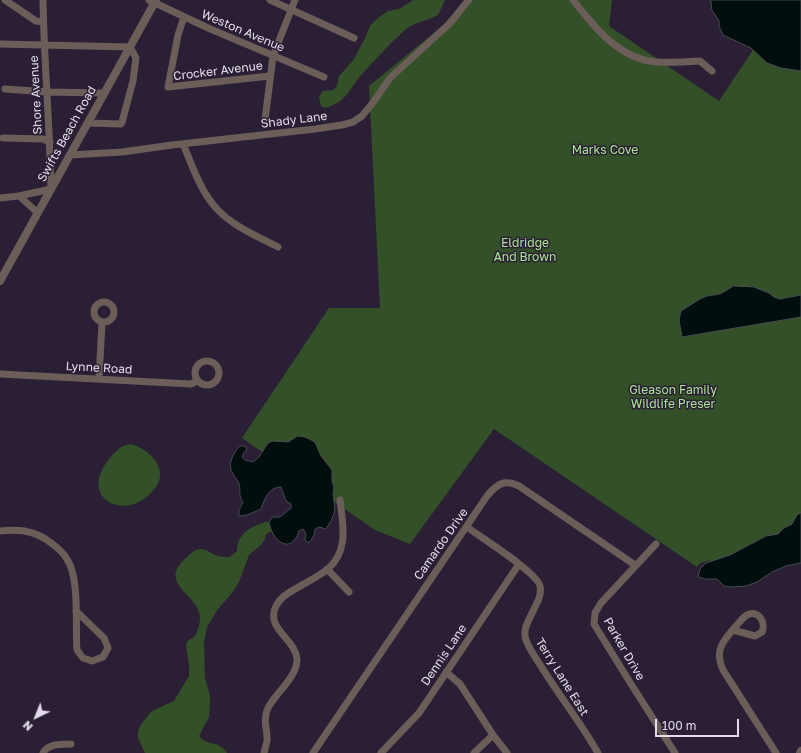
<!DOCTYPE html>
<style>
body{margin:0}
#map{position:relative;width:801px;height:753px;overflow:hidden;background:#2a1f34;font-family:"Golos Text",sans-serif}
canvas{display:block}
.north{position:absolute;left:16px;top:697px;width:40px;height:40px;-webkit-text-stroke:3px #2a1f34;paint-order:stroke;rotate:223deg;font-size:11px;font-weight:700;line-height:16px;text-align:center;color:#e3dcea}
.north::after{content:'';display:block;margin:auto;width:14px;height:18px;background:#e3dcea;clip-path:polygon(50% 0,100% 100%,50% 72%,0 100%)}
.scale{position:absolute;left:655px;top:719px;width:84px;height:18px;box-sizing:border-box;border:2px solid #e3dcea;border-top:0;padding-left:5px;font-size:12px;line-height:14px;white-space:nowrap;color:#e3dcea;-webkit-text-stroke:3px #2a1f34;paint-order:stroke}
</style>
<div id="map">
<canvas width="801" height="753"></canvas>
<div class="north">N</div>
<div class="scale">100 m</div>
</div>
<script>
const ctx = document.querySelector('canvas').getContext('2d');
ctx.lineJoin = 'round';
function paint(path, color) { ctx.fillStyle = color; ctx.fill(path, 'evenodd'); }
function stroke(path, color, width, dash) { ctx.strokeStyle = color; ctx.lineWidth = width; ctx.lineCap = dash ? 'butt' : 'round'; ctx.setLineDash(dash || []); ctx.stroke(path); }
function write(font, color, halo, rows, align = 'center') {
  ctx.font = font + ' "Golos Text",sans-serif'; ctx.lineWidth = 3; ctx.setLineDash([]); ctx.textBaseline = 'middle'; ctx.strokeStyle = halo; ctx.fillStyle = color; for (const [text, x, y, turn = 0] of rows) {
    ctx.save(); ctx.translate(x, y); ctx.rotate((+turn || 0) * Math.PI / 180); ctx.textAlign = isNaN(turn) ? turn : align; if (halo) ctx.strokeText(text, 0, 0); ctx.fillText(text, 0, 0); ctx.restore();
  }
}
paint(new Path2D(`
 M 413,0 L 445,0 L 438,15 C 428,21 414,22 405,30 C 390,43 377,58 364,72 C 349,87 348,103 324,108 L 321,106 L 319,97 L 323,91 L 333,90 L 337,86 L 339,76 L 354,59 L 366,36 L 370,26 L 378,18 L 388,11 L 399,9 Z
 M 474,0 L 612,0 L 609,26 L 719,101 L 753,50 L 739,41 L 723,35 L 719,26 L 719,21 L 712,10 L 711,0 L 801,0 L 801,563 L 786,566 L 772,572 L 757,582 L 746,586 L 731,587 L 724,586 L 717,579 L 705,579 L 698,577 C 700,568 704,564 711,560 L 700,563 L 697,567 L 494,429 L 410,544 L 375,530 L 242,438 L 329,308 L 380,308 L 369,86 Z
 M 131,444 C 149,449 169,468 156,487 C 129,525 76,500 109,459 C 115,452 121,445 131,444 Z
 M 265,522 L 269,522 L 272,531 L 266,534 L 265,539 L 261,545 L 249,555 L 239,582 L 232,593 L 218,609 L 207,627 L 204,643 L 205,678 L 210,696 L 210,702 L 209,717 L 199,736 C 207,747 218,739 227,753 L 145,753 L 138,738 L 138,731 L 141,724 L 152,711 L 174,701 L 189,676 L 189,664 L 186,645 C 187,640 190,640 194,637 C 198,632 200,623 200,617 C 200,596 158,584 184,560 C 189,555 194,549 201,549 C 207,549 210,553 215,555 C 220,557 225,557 230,557 L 237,551 C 237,534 250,527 265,522 Z`), '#345028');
const water = new Path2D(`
 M 711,0 L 801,0 L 801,71 L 781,68 L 767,63 L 751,48 L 723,35 L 719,26 L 719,21 L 712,10 Z
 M 734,286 L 754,287 L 769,293 L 774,297 L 780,299 L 801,295 L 801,317 L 682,337 L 679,320 L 681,311 L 700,299 L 707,296 L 720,294 Z
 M 298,436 L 305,437 L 315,442 L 321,456 L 332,470 L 332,481 L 334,487 L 333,493 L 335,510 L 332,519 L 326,529 L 319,527 L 315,529 L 314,535 L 310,542 L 307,542 L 305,540 L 306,534 L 303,529 L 299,531 C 291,556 272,541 269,522 L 273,517 L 280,517 L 291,508 L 291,504 L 286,501 L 281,487 C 269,487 265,498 261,509 L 247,515 L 239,516 L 239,510 L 243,502 C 238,496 241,491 239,484 C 237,479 234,476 232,472 C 227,464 234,452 240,446 L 244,446 L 247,449 L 243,454 L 242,457 L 245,460 L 253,462 L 259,457 L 268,443 L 273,441 L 288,442 Z
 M 801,513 L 801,563 L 786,566 L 772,572 L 757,582 L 746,586 L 731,587 L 724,586 L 717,579 L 705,579 L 698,577 L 700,569 L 706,563 L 730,555 L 766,536 L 778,534 L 784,528 L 792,524 L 797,515 Z`);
paint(water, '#020d0e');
stroke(water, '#464b50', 1);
stroke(new Path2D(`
 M 5,0 L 36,21 L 43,22
 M 149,0 L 208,28 L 324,77
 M 270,0 L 354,38
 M 573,0 C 595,28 619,59 657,62 C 671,63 686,62 700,61 L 712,71
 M 184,17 L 178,35 L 168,87 L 270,76
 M 0,44 L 130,47 L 136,58 L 133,81 L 122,122 L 121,124 L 88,123
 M 5,89 L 47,92 L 104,93
 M 265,120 L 273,56 L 295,0
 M 3,138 L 43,139 L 50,142
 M 183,144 C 192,165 200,190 216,208 C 232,226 257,236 278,247
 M 70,155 L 122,152 L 172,145 L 315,129 L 342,125 L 353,122 L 362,116 L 372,104 L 390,78 L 448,25 C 456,17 461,8 469,0
 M 19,196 L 38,213
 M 0,198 L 19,196 L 51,189 C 50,126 44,63 43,0
 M94 312a10 10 0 1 1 20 0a10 10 0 1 1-20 0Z
 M195 373a12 12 0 1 1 24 0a12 12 0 1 1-24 0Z
 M 0,374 L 191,384 L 197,381
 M 99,379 L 102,322
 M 467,527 C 480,537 537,572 540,586 C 542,595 537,603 533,611 C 529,620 522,630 526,640 C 530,651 538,661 544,671 C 562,699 582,725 598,753
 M 0,531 C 17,529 32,530 47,540 C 54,545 63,551 67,559 C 80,579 75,625 77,650 L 83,658 L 92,661 L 103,657 L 108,648 L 104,638 L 76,611
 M 656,544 L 601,603 L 595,613 L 594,624 L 631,684 L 675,753
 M 327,569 L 349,592
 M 733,630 L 755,636 L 762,632 C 766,623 759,609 747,615 C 743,617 739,623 736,626 C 723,641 714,650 723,670 L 776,753
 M 446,672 L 460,684 L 493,735 L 507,753
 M 43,753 C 48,743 61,745 71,744
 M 264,753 C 265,749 266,745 267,741 C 268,730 262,720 268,708 C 275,694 298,676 297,659 C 295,638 265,629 276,606 C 280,597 289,592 297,588 C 307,582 319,576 328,569 C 349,550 343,525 340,500
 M 313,753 L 487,496 C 497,484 504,479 519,486 L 635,565
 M 381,753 L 419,713 L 519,564
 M 474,753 L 493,735`), '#6b5e59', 7);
stroke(new Path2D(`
 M 0,281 L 156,0
 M 800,753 L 801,751`), '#6b5e59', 8);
write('12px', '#e3dcea', '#2a1f34', [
 ["Weston Avenue",243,31,23],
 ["Crocker Avenue",218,71,-7],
 ["Shore Avenue",36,95,-93],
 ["Shady Lane",294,120,-7],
 ["Swifts Beach Road",67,134,-61],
 ["Lynne Road",99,368,3],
 ["Camardo Drive",441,544,-55],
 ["Parker Drive",624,649,60],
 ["Dennis Lane",444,655,-56],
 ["Terry Lane East",562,677,58]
]);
write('12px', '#ace695', '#2a1f34', [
 ["Marks Cove",605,150],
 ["Eldridge",525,243],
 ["And Brown",525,257],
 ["Gleason Family",673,390],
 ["Wildlife Preser",673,404]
]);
</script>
